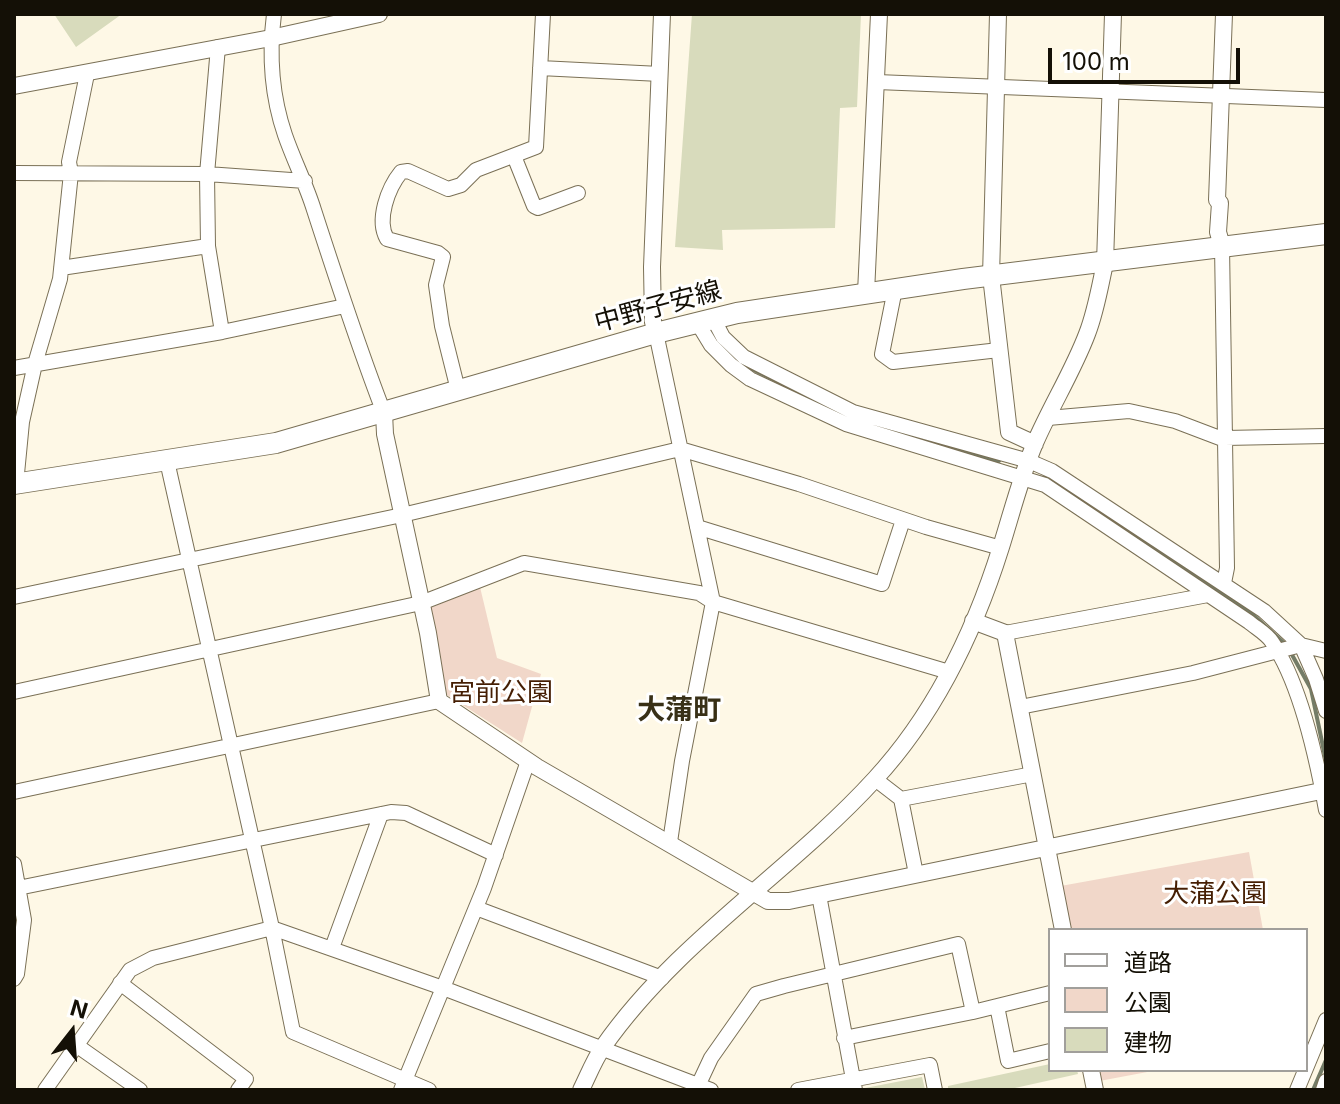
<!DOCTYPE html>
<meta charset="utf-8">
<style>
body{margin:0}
#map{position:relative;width:1340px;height:1104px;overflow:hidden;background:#fef8e6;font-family:Inter,"Noto Sans JP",sans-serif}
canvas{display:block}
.frame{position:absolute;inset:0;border:16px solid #141006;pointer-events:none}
.legend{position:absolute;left:1048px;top:928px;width:260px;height:144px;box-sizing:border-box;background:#fff;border:2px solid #a19f9b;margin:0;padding:10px 14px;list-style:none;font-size:24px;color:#141006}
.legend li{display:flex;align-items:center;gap:16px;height:40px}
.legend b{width:40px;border:2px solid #a19f9b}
.north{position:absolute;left:32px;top:992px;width:80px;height:80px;-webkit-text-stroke:6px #fff;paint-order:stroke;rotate:17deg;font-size:22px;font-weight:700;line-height:32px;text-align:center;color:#141006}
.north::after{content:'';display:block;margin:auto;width:28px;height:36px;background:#141006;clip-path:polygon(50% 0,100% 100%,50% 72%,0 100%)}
.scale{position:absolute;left:1048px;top:48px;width:192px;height:36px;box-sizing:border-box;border:4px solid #141006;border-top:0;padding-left:10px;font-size:24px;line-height:28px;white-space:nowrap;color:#141006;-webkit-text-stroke:6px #fff;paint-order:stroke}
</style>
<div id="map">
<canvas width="1340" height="1104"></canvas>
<div class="frame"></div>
<ul class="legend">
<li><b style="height:10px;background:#fff"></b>道路</li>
<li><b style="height:22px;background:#f1d7c9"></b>公園</li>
<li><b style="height:22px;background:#d8dbbc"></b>建物</li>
</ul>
<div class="north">N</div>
<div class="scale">100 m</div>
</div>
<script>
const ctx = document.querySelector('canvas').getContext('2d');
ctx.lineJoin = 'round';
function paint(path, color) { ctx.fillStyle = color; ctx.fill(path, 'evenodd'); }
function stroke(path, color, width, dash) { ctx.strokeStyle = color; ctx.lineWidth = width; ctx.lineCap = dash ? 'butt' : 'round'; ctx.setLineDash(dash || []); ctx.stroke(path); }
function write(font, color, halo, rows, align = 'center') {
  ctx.font = font + ' Inter,"Noto Sans JP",sans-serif'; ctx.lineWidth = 6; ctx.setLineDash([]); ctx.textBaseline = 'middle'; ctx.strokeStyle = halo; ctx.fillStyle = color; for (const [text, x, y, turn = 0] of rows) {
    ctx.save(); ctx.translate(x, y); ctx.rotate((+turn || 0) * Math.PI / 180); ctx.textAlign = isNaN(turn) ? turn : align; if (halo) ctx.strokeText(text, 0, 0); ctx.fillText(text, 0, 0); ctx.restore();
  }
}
paint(new Path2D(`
 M 480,587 L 497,658 L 541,674 L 522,743 L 447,695 L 430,608 Z
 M 1249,852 L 1263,930 L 1063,930 L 1055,887 Z
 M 1091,1070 L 1158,1070 L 1094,1082 Z`), '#f1d7c9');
stroke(new Path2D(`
 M 746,366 L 821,403
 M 915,437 L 999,461
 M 1076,495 L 1252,614 L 1286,645
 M 1291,653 L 1311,689 L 1326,761
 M 1313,1090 L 1326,1060`), '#747c67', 4);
paint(new Path2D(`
 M 54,14 L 122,14 L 76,47 Z
 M 692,14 L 861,14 L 857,107 L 840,108 L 835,228 L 722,230 L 723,250 L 675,247 Z
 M 1050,1064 L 1050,1070 L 1077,1070 L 1078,1074 L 1006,1090 L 948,1090 L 948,1086 Z
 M 922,1077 L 925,1089 L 922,1090 L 865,1090 L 865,1088 Z`), '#d8dbbc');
const minor = new Path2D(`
 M 274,14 C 269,54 272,97 285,135 C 294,161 306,184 314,210 C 336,278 358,346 384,413
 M 218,47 L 207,174 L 208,246 L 222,332
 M 540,68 L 660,74
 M 877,82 L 1326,100
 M 514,156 L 534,206 L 538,208 L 578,193
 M 14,173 L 207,174 L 305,181
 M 1222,246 L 1227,568 L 1224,583
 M 61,268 L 208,246
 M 895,289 L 882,354 L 893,362 L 999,350
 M 713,318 L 723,337 L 744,357 L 853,412 L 1029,461 L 1052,471 L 1264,611 L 1301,645 L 1316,679 L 1326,711
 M 697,322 L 711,345 L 731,365 L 750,379 L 846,424 L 1045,485 L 1249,622 C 1256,628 1267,634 1272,642 C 1301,684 1317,760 1326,810
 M 656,333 L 713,602 L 682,761 L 670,842
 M 14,368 L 222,332 L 345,306
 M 458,390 L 442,326 L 436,285 L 443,257 L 438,253 L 387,239 C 376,220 388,188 401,172 L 408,171 L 448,189 L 461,185 L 476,170 L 536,147 L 543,14
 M 1048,418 L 1129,411 L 1175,421 L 1225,440
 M 1225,438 L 1326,436
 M 167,461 L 272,928 L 293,1032 L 429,1090
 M 16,484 L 22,422 L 35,364 L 60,279 L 71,173 L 69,162 L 87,74
 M 697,527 L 882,584 L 903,520
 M 14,597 L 402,515 L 680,449 L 799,484 L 926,527 L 1001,548
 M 1005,633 L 1208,595
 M 14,692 L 421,603 L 524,563 L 699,593 L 713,602 L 949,672
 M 1020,707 L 1193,673 L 1301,645 L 1326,651
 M 875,779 L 901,799 L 916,874
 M 14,792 L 439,701
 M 901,799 L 1033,774
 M 14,864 L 24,920 L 17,974 L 14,979
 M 18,888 L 391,812 L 406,813 L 496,855
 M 819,895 L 855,1090
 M 476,908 L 662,978
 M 332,948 L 381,814
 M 120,983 L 246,1079 L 238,1090
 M 997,1006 L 1008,1061 L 1050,1051
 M 844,1038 L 973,1012
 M 76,1045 L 140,1090
 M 45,1090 L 130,970 L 153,958 L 272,928 L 443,988 L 711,1090
 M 401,1090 L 484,888 L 528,761
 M 696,1090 L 711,1058 L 756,994 L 784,986 L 958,944 L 973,1012 L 1050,993
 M 798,1090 L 930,1065 L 935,1090
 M 1297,1090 L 1326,1020
 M 1323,1090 L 1326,1081`);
const tertiary = new Path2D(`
 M 998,14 L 991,276 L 1009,432 L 1035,444
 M 14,86 L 271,38 L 379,14
 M 1222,246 L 1218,232 L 1220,203 L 1217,200 L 1224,14
 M 866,293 L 879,14
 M 656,333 L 653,322 L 652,267 L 662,14
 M 384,413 L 385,434 L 428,633 L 439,701 L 537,767 L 768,901 L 789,901 L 1321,791
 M 973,621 L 1005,633 L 1063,930
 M 1091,1070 L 1095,1090
 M 581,1090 C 588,1076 594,1060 603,1047 C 677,941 789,873 875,779 C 935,714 975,630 1001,547 C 1012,512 1021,476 1035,443 C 1051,406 1073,371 1087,334 C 1096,311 1100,286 1105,263 L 1113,14`);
const secondary = new Path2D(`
 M 14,484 L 276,443 L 656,333 L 737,313 L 963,279 L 1326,234`);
stroke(minor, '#7a7056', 16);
stroke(tertiary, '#7a7056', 18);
stroke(secondary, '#7a7056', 22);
stroke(minor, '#fff', 14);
stroke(tertiary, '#fff', 16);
stroke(secondary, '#fff', 20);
write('26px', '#141006', '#fff', [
 ["中野子安線",658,307,-15]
]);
write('26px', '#451e03', '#fff', [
 ["宮前公園",501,693],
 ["大蒲公園",1215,894]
]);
write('bold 28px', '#383017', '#fff', [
 ["大蒲町",679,711]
]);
</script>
